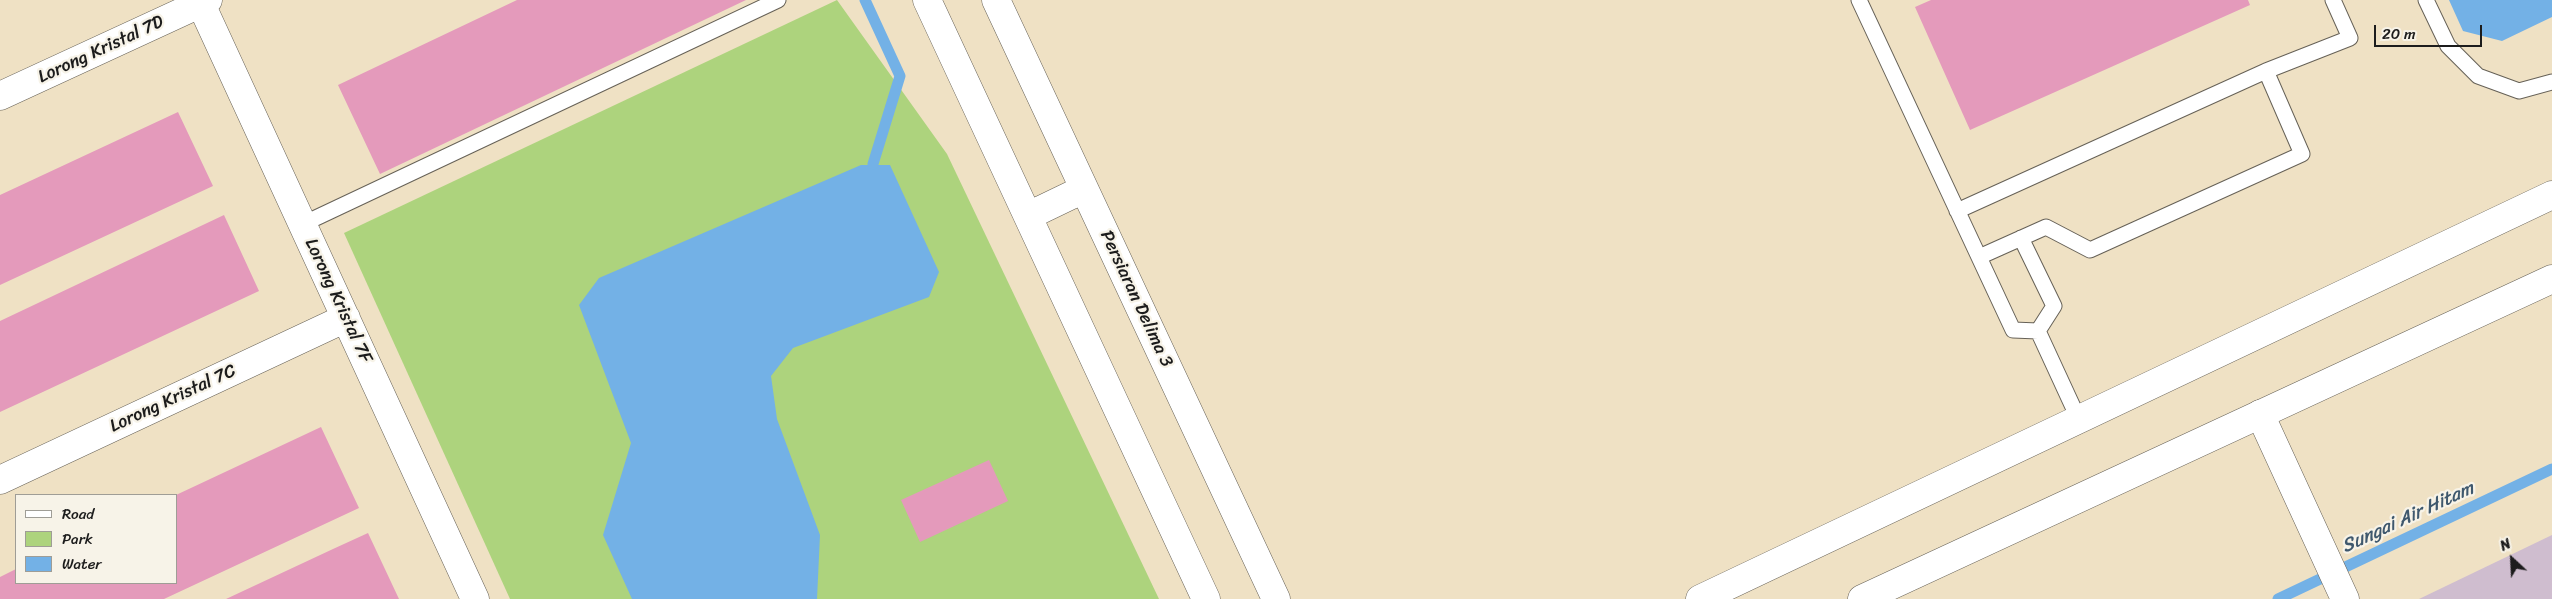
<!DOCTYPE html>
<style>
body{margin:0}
#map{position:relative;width:2552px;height:599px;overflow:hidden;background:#efe1c4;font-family:Sriracha,sans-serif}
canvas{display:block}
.legend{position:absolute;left:15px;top:494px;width:162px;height:90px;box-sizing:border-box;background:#f7f3e8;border:1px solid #9f9d96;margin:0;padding:6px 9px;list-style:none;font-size:15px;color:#1c1c1c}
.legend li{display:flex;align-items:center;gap:10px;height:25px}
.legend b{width:25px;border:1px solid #9f9d96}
.north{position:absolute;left:2487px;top:534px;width:50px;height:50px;-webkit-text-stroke:4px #f7f3e8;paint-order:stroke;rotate:335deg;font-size:14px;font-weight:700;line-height:20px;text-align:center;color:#1c1c1c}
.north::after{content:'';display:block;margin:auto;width:18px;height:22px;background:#1c1c1c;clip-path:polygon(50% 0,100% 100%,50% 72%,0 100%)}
.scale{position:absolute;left:2374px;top:25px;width:108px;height:22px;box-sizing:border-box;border:2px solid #1c1c1c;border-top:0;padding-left:6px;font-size:15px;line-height:18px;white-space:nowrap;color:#1c1c1c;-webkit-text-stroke:4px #f7f3e8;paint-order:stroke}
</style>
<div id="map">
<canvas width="2552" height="599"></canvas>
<ul class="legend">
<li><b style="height:6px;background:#fff"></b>Road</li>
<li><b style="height:14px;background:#add37d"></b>Park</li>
<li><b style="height:14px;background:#73b1e6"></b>Water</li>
</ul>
<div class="north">N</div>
<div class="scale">20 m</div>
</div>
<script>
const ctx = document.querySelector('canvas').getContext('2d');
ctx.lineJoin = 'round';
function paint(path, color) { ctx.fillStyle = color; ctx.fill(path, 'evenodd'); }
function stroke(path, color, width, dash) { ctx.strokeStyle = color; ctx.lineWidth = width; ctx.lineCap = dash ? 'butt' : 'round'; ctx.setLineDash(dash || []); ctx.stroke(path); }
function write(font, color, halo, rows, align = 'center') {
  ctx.font = font + ' Sriracha,sans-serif'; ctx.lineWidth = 4.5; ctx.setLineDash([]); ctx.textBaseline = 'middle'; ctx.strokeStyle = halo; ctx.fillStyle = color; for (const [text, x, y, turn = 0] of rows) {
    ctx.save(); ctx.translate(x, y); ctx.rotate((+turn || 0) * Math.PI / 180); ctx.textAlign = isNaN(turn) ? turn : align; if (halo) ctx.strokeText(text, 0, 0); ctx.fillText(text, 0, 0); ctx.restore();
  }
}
paint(new Path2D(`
 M 2552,535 L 2552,599 L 2419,599 Z`), '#cfbdcf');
paint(new Path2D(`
 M 837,0 L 947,154 L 1159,599 L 510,599 L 344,233 Z`), '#add37d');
paint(new Path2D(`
 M 2449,0 L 2552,0 L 2552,17 L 2502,41 L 2463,31 Z
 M 861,165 L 890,165 L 939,272 L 929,297 L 793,348 L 771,376 L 777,419 L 820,535 L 817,599 L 632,599 L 603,535 L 631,443 L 579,305 L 599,278 Z`), '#73b1e6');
stroke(new Path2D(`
 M 865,0 L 900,76 L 873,164
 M 2278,599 L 2552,469`), '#73b1e6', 11);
paint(new Path2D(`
 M 517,0 L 746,0 L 380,174 L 338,85 Z
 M 1931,0 L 2248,0 L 2250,5 L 1970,130 L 1915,7 Z
 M 178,112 L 213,186 L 0,285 L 0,195 Z
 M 224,215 L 259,291 L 0,412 L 0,321 Z
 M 321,427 L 359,508 L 164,599 L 0,599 L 0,577 L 16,569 L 16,583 L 176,583 L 176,495 Z
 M 989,460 L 1008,501 L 920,542 L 901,500 Z
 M 368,533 L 399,599 L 226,599 L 333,549 Z`), '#e49abb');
const lane = new Path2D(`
 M 1859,0 L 2013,330 L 2038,331
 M 2426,0 L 2448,46 L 2478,76 L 2519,91 L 2552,82
 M 1957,211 L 2266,71
 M 303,224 L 778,0
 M 2021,238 L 2054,306 L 2038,331
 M 1979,257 L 2046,227 L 2090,250 L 2302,154 L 2266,71 L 2350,38 L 2333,0
 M 2038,331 L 2079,420`);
const street = new Path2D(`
 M 201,4 L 475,599
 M 0,96 L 208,0
 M 2260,414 L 2345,599
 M 0,480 L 346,318`);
const secondary = new Path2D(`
 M 927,0 L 1206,599
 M 996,0 L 1276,599
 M 1028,216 L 1084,189
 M 1700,599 L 2552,195
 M 1862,599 L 2552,279`);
stroke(lane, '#666157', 17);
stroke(street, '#666157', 29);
stroke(secondary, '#666157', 29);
stroke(lane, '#fff', 15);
stroke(street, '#fff', 28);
stroke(secondary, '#fff', 28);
write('18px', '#1c1c1c', '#f7f3e8', [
 ["Lorong Kristal 7D",101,50,-25],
 ["Persiaran Delima 3",1136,299,65],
 ["Lorong Kristal 7F",338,301,65],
 ["Lorong Kristal 7C",173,399,-25]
]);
write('italic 19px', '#3f586d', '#f7f3e8', [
 ["Sungai Air Hitam",2408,518,-25]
]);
</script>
